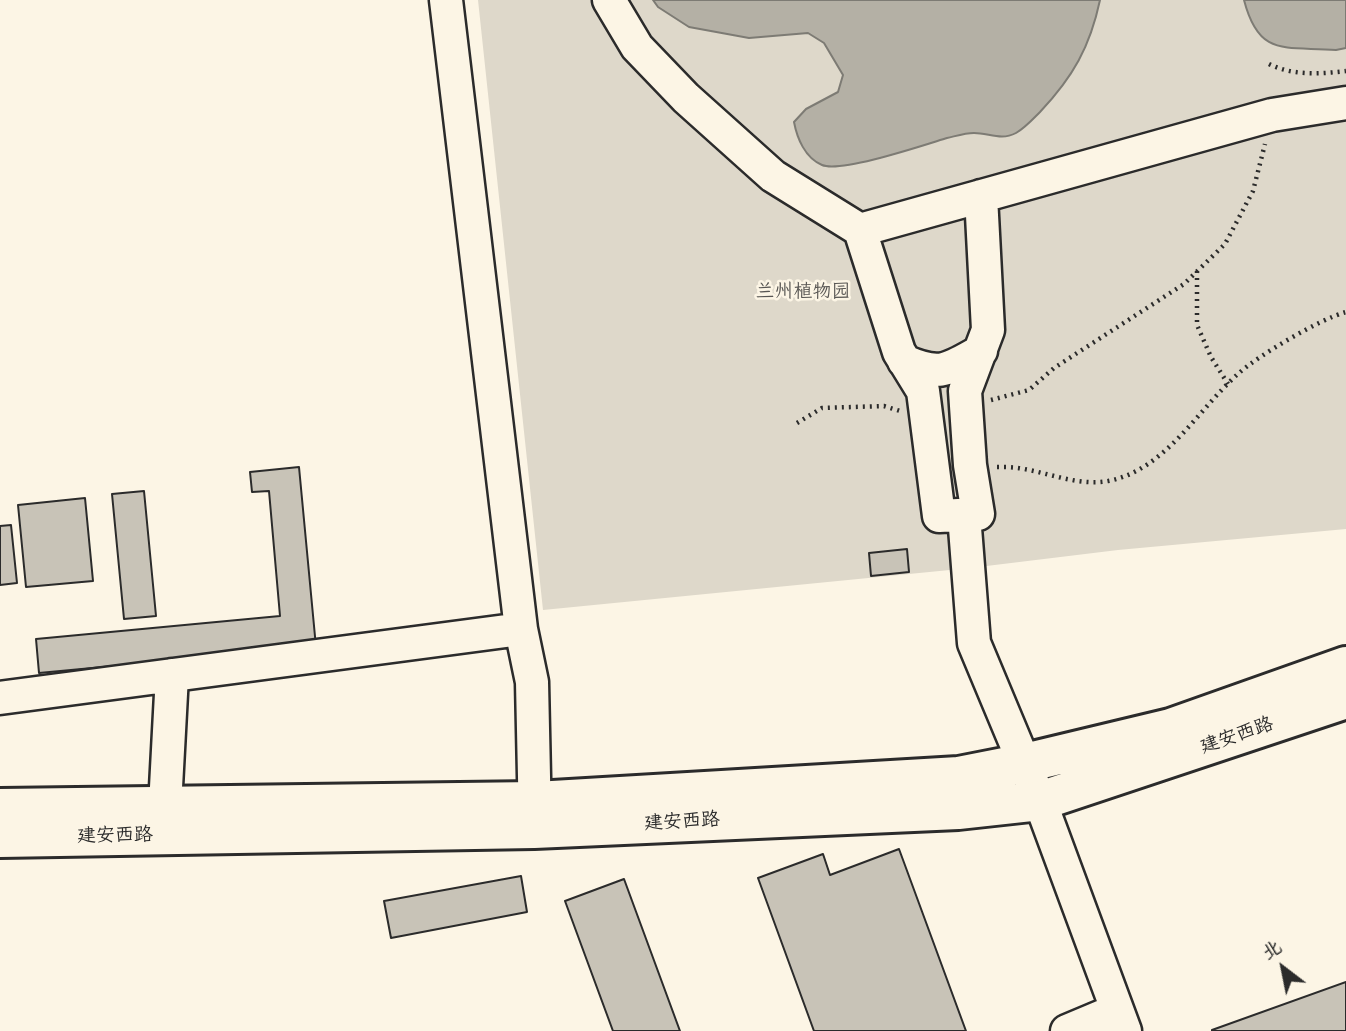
<!DOCTYPE html>
<meta charset="utf-8">
<style>
body{margin:0}
#map{position:relative;width:1346px;height:1031px;overflow:hidden;background:#fcf5e5;font-family:Pangolin,"LXGW WenKai TC",sans-serif}
canvas{display:block}
.north{position:absolute;left:1248px;top:933px;width:70px;height:70px;-webkit-text-stroke:5px #fcf5e5;paint-order:stroke;rotate:328deg;font-size:19px;font-weight:700;line-height:28px;text-align:center;color:#2b2b2b}
.north::after{content:'';display:block;margin:auto;width:24px;height:32px;background:#2b2b2b;clip-path:polygon(50% 0,100% 100%,50% 72%,0 100%)}
</style>
<div id="map">
<canvas width="1346" height="1031"></canvas>
<div class="north">北</div>
</div>
<script>
const ctx = document.querySelector('canvas').getContext('2d');
ctx.lineJoin = 'round';
function paint(path, color) { ctx.fillStyle = color; ctx.fill(path, 'evenodd'); }
function stroke(path, color, width, dash) { ctx.strokeStyle = color; ctx.lineWidth = width; ctx.lineCap = dash ? 'butt' : 'round'; ctx.setLineDash(dash || []); ctx.stroke(path); }
function write(font, color, halo, rows, align = 'center') {
  ctx.font = font + ' Pangolin,"LXGW WenKai TC",sans-serif'; ctx.lineWidth = 5; ctx.setLineDash([]); ctx.textBaseline = 'middle'; ctx.strokeStyle = halo; ctx.fillStyle = color; for (const [text, x, y, turn = 0] of rows) {
    ctx.save(); ctx.translate(x, y); ctx.rotate((+turn || 0) * Math.PI / 180); ctx.textAlign = isNaN(turn) ? turn : align; if (halo) ctx.strokeText(text, 0, 0); ctx.fillText(text, 0, 0); ctx.restore();
  }
}
paint(new Path2D(`
 M 478,0 L 1346,0 L 1346,529 L 1118,550 L 970,568 L 543,610 Z`), '#ded8ca');
const water = new Path2D(`
 M 653,0 L 1100,0 C 1090,47 1073,77 1040,112 C 1033,119 1025,128 1016,133 C 1001,141 989,133 974,133 C 965,133 956,136 947,138 C 924,145 841,173 822,165 C 805,158 797,138 794,122 L 806,109 L 838,92 L 843,75 L 824,43 L 808,33 L 749,38 L 689,27 L 658,7 Z
 M 1244,0 L 1346,0 L 1346,48 L 1336,50 C 1285,46 1259,58 1244,0 Z`);
paint(water, '#b4b0a5');
stroke(water, '#7d7b74', 2);
const building = new Path2D(`
 M 299,467 L 316,647 L 39,673 L 36,639 L 280,616 L 269,491 L 252,492 L 250,472 Z
 M 144,491 L 156,616 L 124,619 L 112,494 Z
 M 85,498 L 93,581 L 26,587 L 18,505 Z
 M 11,525 L 17,583 L 0,585 L 0,526 Z
 M 907,549 L 909,572 L 871,576 L 869,553 Z
 M 899,849 L 966,1031 L 814,1031 L 758,878 L 823,854 L 830,875 Z
 M 521,876 L 527,912 L 391,938 L 384,901 Z
 M 624,879 L 680,1031 L 613,1031 L 565,901 Z
 M 1346,982 L 1346,1031 L 1212,1031 L 1212,1030 Z`);
paint(building, '#c8c3b7');
stroke(building, '#2b2b2b', 2);
const minor = new Path2D(`
 M 446,0 L 521,629 L 532,682 L 535,824
 M 609,0 L 637,47 L 686,98 L 773,176 L 860,230 L 899,352 L 923,391 L 939,516 L 978,514 L 970,465 L 965,391 L 988,330 L 981,196
 M 860,230 L 1272,115 L 1346,103
 M 904,361 C 941,377 947,370 981,351
 M 964,515 L 974,643 L 1040,801 L 1125,1031
 M 0,698 L 521,629
 M 165,806 L 172,675
 M 1067,1031 L 1117,1010`);
const major = new Path2D(`
 M 0,808 L 536,801 L 959,776 L 1025,763 L 1171,728 L 1346,666
 M 0,838 L 534,829 L 958,810 L 1040,801 L 1346,699`);
stroke(minor, '#2b2b2b', 37);
stroke(major, '#2b2b2b', 44);
stroke(new Path2D(`
 M 1269,64 C 1293,76 1320,74 1346,71
 M 1197,271 L 1197,325 L 1211,357 L 1228,384
 M 991,400 L 1029,390 L 1054,368 L 1184,284 L 1225,244 L 1253,191 L 1265,144
 M 797,423 L 822,408 L 884,406 L 900,411
 M 997,467 C 1006,467 1015,467 1024,469 C 1052,474 1079,486 1108,481 C 1166,470 1198,409 1239,373 C 1259,355 1320,319 1346,312`), '#2b2b2b', 4.5, [2, 5]);
stroke(minor, '#fcf5e5', 32);
stroke(major, '#fcf5e5', 38);
write('19px', '#585653', '#fcf5e5', [
 ["兰州植物园",803,292]
]);
write('19px', '#2b2b2b', '#fcf5e5', [
 ["建安西路",1237,736,-19],
 ["建安西路",682,822,-3],
 ["建安西路",115,836,-1]
]);
</script>
